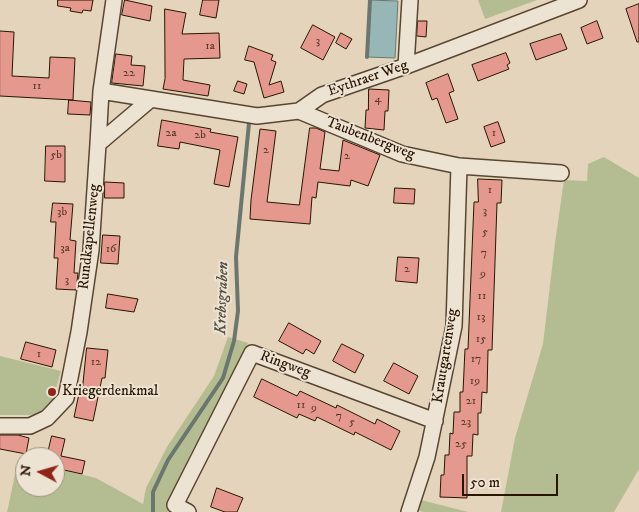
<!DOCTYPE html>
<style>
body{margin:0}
#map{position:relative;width:639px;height:512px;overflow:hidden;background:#e3d4bb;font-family:"IM FELL DW Pica",serif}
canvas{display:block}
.north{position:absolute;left:15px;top:447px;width:50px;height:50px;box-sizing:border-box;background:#ede3d3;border:1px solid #9f917f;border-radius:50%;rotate:276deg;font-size:14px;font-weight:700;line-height:20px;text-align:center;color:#291601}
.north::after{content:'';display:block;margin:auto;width:18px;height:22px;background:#8f2418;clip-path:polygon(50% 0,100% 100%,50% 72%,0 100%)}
.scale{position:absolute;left:462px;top:474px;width:96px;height:22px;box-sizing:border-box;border:2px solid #291601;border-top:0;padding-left:6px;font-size:15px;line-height:18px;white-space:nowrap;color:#291601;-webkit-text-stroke:4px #ede3d3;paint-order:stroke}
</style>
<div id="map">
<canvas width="639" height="512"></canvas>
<div class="north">N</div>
<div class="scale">50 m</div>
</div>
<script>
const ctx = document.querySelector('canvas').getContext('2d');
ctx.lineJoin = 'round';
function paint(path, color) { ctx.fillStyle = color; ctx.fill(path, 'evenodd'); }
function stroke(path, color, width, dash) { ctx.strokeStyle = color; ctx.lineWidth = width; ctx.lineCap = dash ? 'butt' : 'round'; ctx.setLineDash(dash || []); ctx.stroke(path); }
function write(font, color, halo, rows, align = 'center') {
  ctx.font = font + ' "IM FELL DW Pica",serif'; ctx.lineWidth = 4; ctx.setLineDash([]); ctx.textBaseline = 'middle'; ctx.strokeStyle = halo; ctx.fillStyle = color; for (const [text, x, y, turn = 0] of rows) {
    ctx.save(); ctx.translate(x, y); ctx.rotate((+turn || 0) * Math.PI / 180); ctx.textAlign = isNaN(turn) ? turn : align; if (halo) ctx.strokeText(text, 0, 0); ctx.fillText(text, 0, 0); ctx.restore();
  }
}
paint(new Path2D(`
 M 478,0 L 537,0 L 485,19 Z
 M 604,157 L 639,178 L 639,469 L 614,512 L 501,512 L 515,438 L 543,344 L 555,243 L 564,180 L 587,181 L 588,164 Z
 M 228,337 L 248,343 L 234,383 L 201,448 L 195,445 L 175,487 L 180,490 L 168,512 L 7,512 L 16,470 L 25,472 L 25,487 L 55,487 L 55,468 L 96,478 L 143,504 L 146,488 L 167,447 L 214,376 Z
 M 0,356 L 61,371 L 53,399 L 37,415 L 0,415 Z
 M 417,499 L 468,512 L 423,512 L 414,509 Z`), '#b3bd91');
const water = new Path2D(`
 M 370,0 L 398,1 L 395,58 L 367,57 Z`);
paint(water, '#97b7b7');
stroke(water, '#6b776e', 1);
stroke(new Path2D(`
 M 367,57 L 370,0
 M 153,512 L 153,492 L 168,460 L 223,378 L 234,341 L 238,311 L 236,257 L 249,123`), '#6b776e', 4);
const building = new Path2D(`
 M 58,0 L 93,0 L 91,11 L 83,10 L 82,13 L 70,11 L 71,8 L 58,6 Z
 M 125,0 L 152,6 L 150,21 L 122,15 Z
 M 203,0 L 219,0 L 216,18 L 200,15 Z
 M 639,4 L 639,42 L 637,42 L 626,9 Z
 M 165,9 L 186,13 L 182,34 L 219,33 L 220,58 L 184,59 L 183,80 L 210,85 L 208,96 L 163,89 L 165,79 Z
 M 418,21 L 427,21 L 426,37 L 417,36 Z
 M 597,21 L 603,38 L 587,44 L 581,28 Z
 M 313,25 L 335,37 L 323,60 L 301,48 Z
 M 0,31 L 14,32 L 12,76 L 49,78 L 50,57 L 75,58 L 73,100 L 0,96 Z
 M 341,33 L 352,39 L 346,49 L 336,43 Z
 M 561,34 L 567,49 L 536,60 L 530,44 Z
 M 249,46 L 273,55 L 271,60 L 276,62 L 269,85 L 281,81 L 284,92 L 264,98 L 254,62 L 245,60 Z
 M 506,53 L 510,63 L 507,65 L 509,69 L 478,81 L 472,65 Z
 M 116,54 L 132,56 L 131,65 L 145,66 L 143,86 L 112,83 Z
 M 448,74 L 454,91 L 449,93 L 458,119 L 446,123 L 437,98 L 432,100 L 426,83 Z
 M 238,81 L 247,84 L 244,94 L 234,91 Z
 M 369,89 L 389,90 L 388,111 L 385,111 L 384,130 L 365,128 L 366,110 L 368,110 Z
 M 69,100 L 91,102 L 90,115 L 68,114 Z
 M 162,120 L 211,129 L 210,132 L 238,137 L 229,187 L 214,184 L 220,150 L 180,142 L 179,149 L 158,146 Z
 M 498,122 L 505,142 L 491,147 L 484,127 Z
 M 310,128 L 316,128 L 325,132 L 320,169 L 339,171 L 343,140 L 380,155 L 368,186 L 351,180 L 350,186 L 318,182 L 316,198 L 312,197 L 310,224 L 250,219 L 251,200 L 260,129 L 276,131 L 267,202 L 299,205 Z
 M 46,146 L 65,146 L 65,182 L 45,181 Z
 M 478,179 L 502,180 L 501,203 L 497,203 L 492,350 L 488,350 L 487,393 L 482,392 L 481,413 L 478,413 L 478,435 L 473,434 L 472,456 L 467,456 L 467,498 L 440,497 L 441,475 L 444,475 L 445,455 L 449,455 L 450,433 L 453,434 L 454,412 L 460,412 L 460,392 L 463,392 L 465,349 L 468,349 L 474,202 L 478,202 Z
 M 105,182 L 124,183 L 124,198 L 105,198 Z
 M 395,188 L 415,189 L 414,204 L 394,203 Z
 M 53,203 L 73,204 L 70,240 L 76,241 L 74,273 L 78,273 L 76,290 L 56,289 L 58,258 L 54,258 L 56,222 L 51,222 Z
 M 103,235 L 120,236 L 118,264 L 101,263 Z
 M 398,257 L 419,258 L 417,283 L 396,281 Z
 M 108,294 L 138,299 L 134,312 L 106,308 Z
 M 289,323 L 321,341 L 314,354 L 306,349 L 303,354 L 279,341 Z
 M 26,342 L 56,350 L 52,367 L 21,359 Z
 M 342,344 L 364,355 L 355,373 L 333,361 Z
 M 87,348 L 108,350 L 105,378 L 102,378 L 93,421 L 74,417 L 80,389 L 82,389 Z
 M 394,363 L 418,376 L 409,394 L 384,381 Z
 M 262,379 L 297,396 L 300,391 L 336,408 L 337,405 L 375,424 L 377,419 L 400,431 L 391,450 L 355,432 L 354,435 L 317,417 L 315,421 L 299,414 L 297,418 L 254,397 Z
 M 0,435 L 18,435 L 29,438 L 26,454 L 0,449 Z
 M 52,436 L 65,439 L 61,456 L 85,461 L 82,474 L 55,468 L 55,457 L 47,457 Z
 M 217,488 L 243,498 L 237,512 L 225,512 L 211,507 Z`);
paint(building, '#e4988e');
stroke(building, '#291601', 1);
const street = new Path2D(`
 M 406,66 L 410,0
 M 101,91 L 257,116 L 299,111 L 322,95 L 406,66 L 579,0
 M 299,111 L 402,154 L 459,166 L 561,173
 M 98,144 L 151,99
 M 0,426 L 30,426 L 47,418 L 66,398 L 79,332 L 91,250 L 98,144 L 101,91 L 114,0
 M 188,512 L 175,505 L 252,353 L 435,421
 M 409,512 L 427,457 L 454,326 L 459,166`);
stroke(street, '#584630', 18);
stroke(street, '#ede3d3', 15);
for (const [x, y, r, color] of [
 [52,392,5,"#8f2418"]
]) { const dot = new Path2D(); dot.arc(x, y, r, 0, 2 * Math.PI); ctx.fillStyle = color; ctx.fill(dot); stroke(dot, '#ede3d3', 2); }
write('12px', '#583624', null, [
 ["3",318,42],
 ["1a",210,47],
 ["22",129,74],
 ["11",37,87],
 ["4",378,100],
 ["2a",171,134],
 ["1",494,134],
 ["2b",200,136],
 ["2",266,151],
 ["5b",56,156],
 ["2",347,157],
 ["1",490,191],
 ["3",485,212],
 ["3b",62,213],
 ["5",485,233],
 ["3a",65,249],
 ["16",111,250],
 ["7",484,254],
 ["2",407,270],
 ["9",483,275],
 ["3",67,281],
 ["11",482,297],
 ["13",481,318],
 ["15",481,340],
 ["1",39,355],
 ["17",476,360],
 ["12",96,363],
 ["19",475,382],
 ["21",471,402],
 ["11",301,406],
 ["9",314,409],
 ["7",339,417],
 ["5",352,423],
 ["23",466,423],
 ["25",461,445]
]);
write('15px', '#291601', '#ede3d3', [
 ["Eythraer Weg",368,79,-19],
 ["Taubenbergweg",370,139,21],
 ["Rundkapellenweg",90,237,-84],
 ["Krautgartenweg",446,356,-81],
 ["Ringweg",285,365,20]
]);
write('15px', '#291601', '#ede3d3', [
 ["Kriegerdenkmal",62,392]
], 'left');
write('italic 16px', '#504e41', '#ede3d3', [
 ["Krebsgraben",223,298,-88]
]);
</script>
